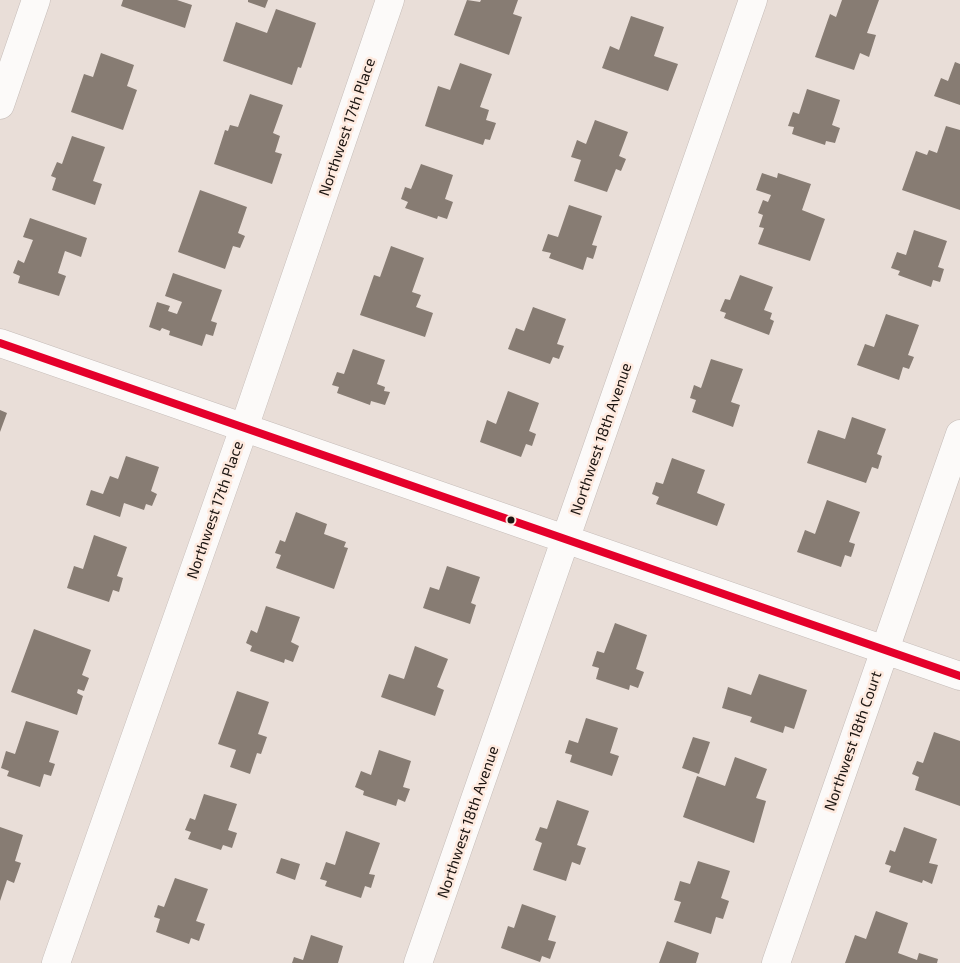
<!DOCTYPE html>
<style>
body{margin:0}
canvas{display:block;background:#e9ded8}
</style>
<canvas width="960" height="963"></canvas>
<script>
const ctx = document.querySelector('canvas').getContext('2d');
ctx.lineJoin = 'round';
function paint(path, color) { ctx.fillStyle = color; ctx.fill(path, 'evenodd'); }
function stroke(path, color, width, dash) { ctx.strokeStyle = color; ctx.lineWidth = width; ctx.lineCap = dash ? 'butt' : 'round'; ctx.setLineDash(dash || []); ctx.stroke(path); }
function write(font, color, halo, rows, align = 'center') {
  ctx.font = font + ' "Exo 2",sans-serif'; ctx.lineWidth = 5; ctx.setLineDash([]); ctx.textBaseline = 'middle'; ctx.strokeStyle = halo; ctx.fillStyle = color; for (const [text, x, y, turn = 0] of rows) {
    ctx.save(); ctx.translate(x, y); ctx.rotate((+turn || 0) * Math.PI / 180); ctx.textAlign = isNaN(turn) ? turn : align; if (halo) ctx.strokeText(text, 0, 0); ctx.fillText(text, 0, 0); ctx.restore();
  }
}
paint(new Path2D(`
 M 123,0 L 177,0 L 192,5 L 185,28 L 121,6 Z
 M 248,0 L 268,0 L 265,8 L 248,2 Z
 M 467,0 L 480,2 L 481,0 L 518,0 L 513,14 L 522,17 L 509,55 L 454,35 Z
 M 842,0 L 879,0 L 867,33 L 876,35 L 869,57 L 860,53 L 854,70 L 815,57 L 830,14 L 836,17 Z
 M 276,9 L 316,23 L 301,68 L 298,67 L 292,85 L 223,61 L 236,22 L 267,33 Z
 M 631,16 L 664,27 L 654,56 L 678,64 L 668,91 L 602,68 L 610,46 L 619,50 Z
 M 101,53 L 134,65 L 127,86 L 137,90 L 123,130 L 71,112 L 84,74 L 93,77 Z
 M 955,62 L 960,64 L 960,105 L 934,96 L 941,78 L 948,81 Z
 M 460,63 L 492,74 L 480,107 L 489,110 L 486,120 L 496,123 L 490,140 L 485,139 L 483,145 L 425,126 L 438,86 L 450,90 Z
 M 807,89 L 840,100 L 832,125 L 840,128 L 835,143 L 826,141 L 825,145 L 792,134 L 794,127 L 788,126 L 793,112 L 799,114 Z
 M 250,94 L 283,105 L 273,133 L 280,136 L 275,152 L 282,154 L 272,184 L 214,164 L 225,130 L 228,131 L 230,125 L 238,127 Z
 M 595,120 L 628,132 L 619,156 L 626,159 L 621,171 L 616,169 L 607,192 L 574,181 L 581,160 L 571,157 L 577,140 L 586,144 Z
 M 946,126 L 960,130 L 960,210 L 902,190 L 916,151 L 927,155 L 929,150 L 937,153 Z
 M 72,136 L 105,147 L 93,181 L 102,184 L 95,205 L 52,190 L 56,178 L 51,176 L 57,162 L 62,164 Z
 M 421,164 L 453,175 L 445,199 L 453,202 L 447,219 L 438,216 L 437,219 L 405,208 L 408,202 L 401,199 L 405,187 L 411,189 Z
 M 762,173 L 777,178 L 778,173 L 811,184 L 802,210 L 825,219 L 810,261 L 758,244 L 764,228 L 759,227 L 763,215 L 758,213 L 763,200 L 768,202 L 771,195 L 756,190 Z
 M 200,190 L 247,207 L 238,233 L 245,236 L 240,248 L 233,246 L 225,269 L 178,252 Z
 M 569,205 L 602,216 L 592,245 L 597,246 L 595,253 L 593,259 L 587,257 L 583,270 L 549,258 L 551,253 L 542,251 L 548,234 L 558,237 Z
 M 30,218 L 87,238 L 81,257 L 65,251 L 58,273 L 66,276 L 59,296 L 18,283 L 20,276 L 13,273 L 18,260 L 24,263 L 33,240 L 23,237 Z
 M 914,230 L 947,241 L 938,267 L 944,269 L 940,282 L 933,280 L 931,287 L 898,275 L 900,271 L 891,268 L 897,252 L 906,255 Z
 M 391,246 L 424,258 L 412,292 L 421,295 L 416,307 L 433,313 L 425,337 L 360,315 L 374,275 L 380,277 Z
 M 173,273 L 222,290 L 211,321 L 217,323 L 213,336 L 206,334 L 202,346 L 169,335 L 170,331 L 162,328 L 160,331 L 149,327 L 157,302 L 170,306 L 168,311 L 177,314 L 182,302 L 165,296 Z
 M 740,275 L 773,287 L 764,310 L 772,313 L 770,319 L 774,321 L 769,335 L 724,318 L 726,313 L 720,311 L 725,299 L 730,300 Z
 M 533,307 L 566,319 L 557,344 L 564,346 L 559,359 L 553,357 L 550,364 L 508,349 L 516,328 L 524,331 Z
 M 886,314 L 919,325 L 908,355 L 914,357 L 909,369 L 903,367 L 899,380 L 857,365 L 865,344 L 874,347 Z
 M 353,349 L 385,360 L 377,384 L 385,387 L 384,391 L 390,392 L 385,405 L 371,401 L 370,405 L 337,393 L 339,387 L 332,385 L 337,372 L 344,374 Z
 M 711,359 L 743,369 L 731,402 L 740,405 L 733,427 L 692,412 L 696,400 L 690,398 L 694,385 L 701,388 Z
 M 508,391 L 539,403 L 529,431 L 536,434 L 532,446 L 526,444 L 521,457 L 480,442 L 487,420 L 496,424 Z
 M 0,410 L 7,413 L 0,432 Z
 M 852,417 L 886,429 L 877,454 L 882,456 L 878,469 L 872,467 L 866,483 L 807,463 L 818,430 L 845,439 Z
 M 126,456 L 159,467 L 151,491 L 157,494 L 152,506 L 146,504 L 144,510 L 124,503 L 120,517 L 86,505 L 91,490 L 103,494 L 110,476 L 118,479 Z
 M 672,458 L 705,470 L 697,493 L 725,504 L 717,526 L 656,504 L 659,497 L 652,494 L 656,482 L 663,484 Z
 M 827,500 L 860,512 L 849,542 L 855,544 L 853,551 L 851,557 L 845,555 L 841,567 L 797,552 L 805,530 L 815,534 Z
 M 296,512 L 327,524 L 324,534 L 346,542 L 344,547 L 348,548 L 334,589 L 276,568 L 281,555 L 275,553 L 280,540 L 285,542 Z
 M 94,535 L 127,547 L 117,576 L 123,578 L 119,592 L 113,590 L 109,602 L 67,588 L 74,566 L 83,569 Z
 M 447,566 L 480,577 L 471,603 L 476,605 L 470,624 L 423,608 L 430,587 L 439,590 Z
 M 266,606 L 300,617 L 291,642 L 299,646 L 293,662 L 285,659 L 284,663 L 250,651 L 252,646 L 246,643 L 251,630 L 257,633 Z
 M 615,623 L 647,635 L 636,669 L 644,672 L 638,688 L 630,685 L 629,690 L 596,679 L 599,668 L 592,666 L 597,651 L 604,653 Z
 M 34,629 L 91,650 L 82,675 L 89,678 L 84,691 L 78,689 L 77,693 L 83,696 L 77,715 L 11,692 Z
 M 415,646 L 448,659 L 437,687 L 444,690 L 435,716 L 381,697 L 389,674 L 404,679 Z
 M 759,674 L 807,690 L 794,729 L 785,726 L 783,733 L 750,722 L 752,717 L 722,708 L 728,687 L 751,695 Z
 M 237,691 L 269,702 L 258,734 L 267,737 L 261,754 L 257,753 L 250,774 L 230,767 L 236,750 L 218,744 Z
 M 586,718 L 618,728 L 610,753 L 619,756 L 612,776 L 570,762 L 572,755 L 565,753 L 569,740 L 578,743 Z
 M 26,721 L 59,731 L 49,762 L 55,764 L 51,776 L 44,774 L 40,787 L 7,776 L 9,771 L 1,768 L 6,751 L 15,754 Z
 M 934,732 L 960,741 L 960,806 L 915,790 L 919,777 L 912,774 L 917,761 L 923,763 Z
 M 693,737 L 710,742 L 699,774 L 682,768 Z
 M 379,750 L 411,761 L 403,787 L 410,789 L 405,802 L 398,799 L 396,806 L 363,795 L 364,791 L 355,787 L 361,771 L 371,775 Z
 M 735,757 L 767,769 L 756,798 L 766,801 L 754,843 L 683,817 L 697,776 L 725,786 Z
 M 204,794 L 237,804 L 228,830 L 237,833 L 232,848 L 223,845 L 221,850 L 188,839 L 191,832 L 185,830 L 190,818 L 195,820 Z
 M 557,800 L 589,811 L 577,845 L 586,848 L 580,865 L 572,862 L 566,881 L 533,870 L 542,843 L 535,840 L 540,827 L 547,829 Z
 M 0,827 L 23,835 L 15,861 L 21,863 L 14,883 L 7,880 L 0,901 Z
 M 904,827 L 937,839 L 929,863 L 938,865 L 932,884 L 923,880 L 922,883 L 889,872 L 891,866 L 885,864 L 890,850 L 895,852 Z
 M 346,831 L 380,843 L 369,874 L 375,875 L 371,888 L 365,886 L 361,898 L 325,886 L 327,881 L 320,879 L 326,862 L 335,865 Z
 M 281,858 L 300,864 L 295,880 L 276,873 Z
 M 698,861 L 730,871 L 721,898 L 729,901 L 723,919 L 716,917 L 711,934 L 674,922 L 681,902 L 674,900 L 680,881 L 690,884 Z
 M 175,878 L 208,889 L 196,921 L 205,924 L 199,941 L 191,938 L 189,944 L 156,932 L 160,919 L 154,917 L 158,905 L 164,907 Z
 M 522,904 L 556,916 L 548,940 L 556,942 L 550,959 L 542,956 L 540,962 L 501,948 L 508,926 L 514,928 Z
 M 876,911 L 908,923 L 898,953 L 917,960 L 919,953 L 938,959 L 937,963 L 845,963 L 855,935 L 866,939 Z
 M 311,935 L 343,946 L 338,963 L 292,963 L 294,957 L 303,960 Z
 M 667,941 L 699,953 L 696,963 L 659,963 Z`), '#877c73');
const minor = new Path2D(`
 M 0,105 L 36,0
 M 0,343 L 960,676
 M 56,963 L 244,428 L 390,0
 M 418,963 L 753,0
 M 776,963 L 960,434`);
stroke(minor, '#c5bcb8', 29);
stroke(minor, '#fcfaf9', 28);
stroke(new Path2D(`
 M 0,343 L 960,676`), '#e4002b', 8);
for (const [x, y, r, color] of [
 [511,520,4.5,"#1c1511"]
]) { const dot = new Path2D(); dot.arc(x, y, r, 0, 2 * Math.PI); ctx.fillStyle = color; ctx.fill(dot); stroke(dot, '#feeadf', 2); }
write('15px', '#1c1511', '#feeadf', [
 ["Northwest 17th Place",347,127,-71],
 ["Northwest 18th Avenue",601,439,-71],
 ["Northwest 17th Place",215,510,-71],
 ["Northwest 18th Court",853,741,-71],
 ["Northwest 18th Avenue",468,822,-71]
]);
</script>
